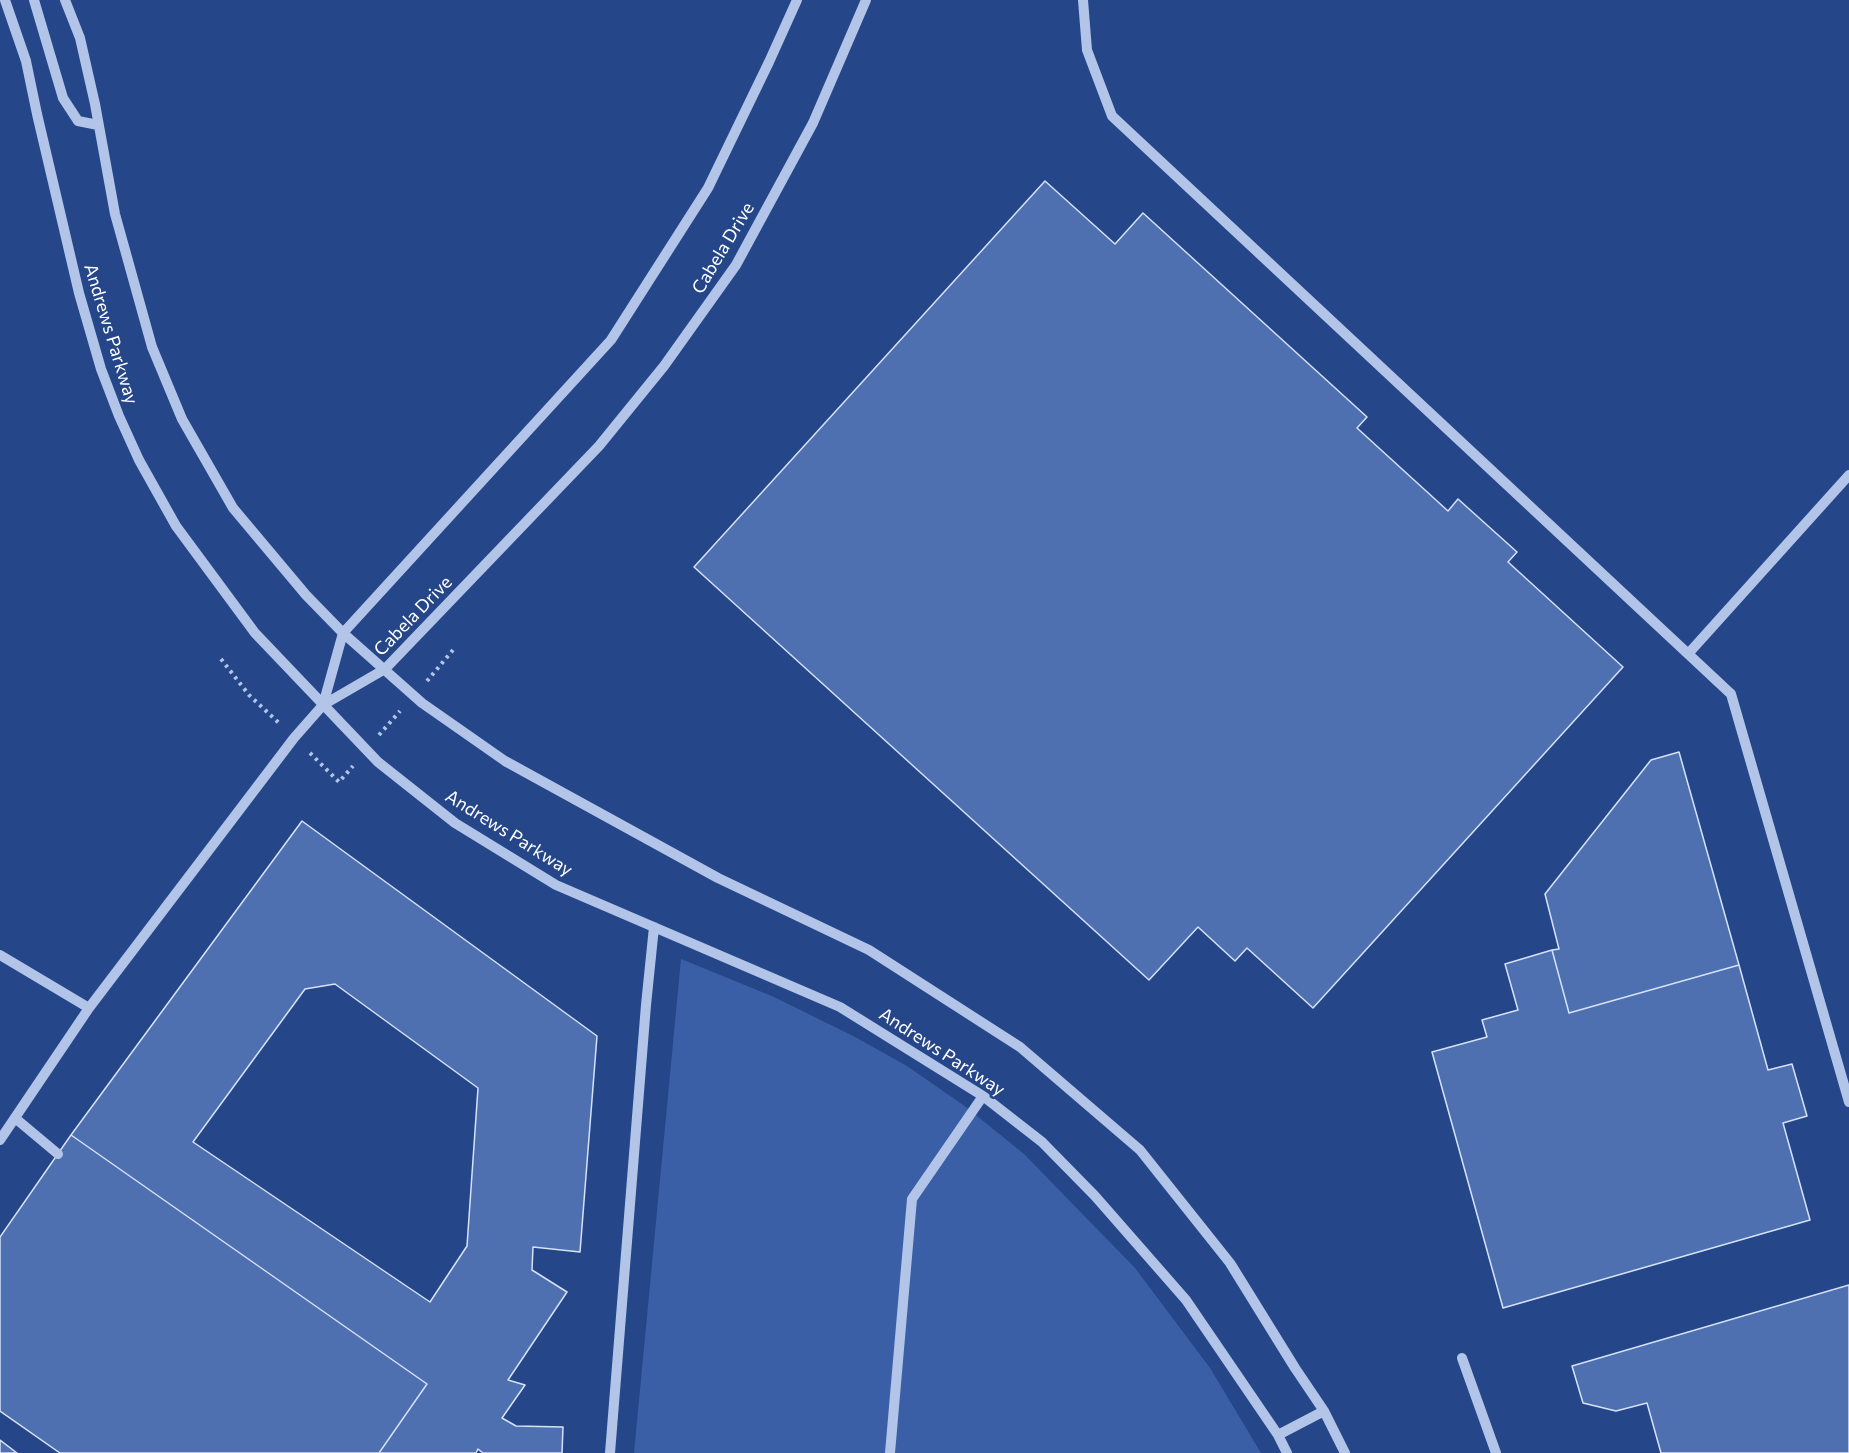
<!DOCTYPE html>
<style>
body{margin:0}
canvas{display:block;background:#254689}
</style>
<canvas width="1849" height="1453"></canvas>
<script>
const ctx = document.querySelector('canvas').getContext('2d');
ctx.lineJoin = 'round';
function paint(path, color) { ctx.fillStyle = color; ctx.fill(path, 'evenodd'); }
function stroke(path, color, width, dash) { ctx.strokeStyle = color; ctx.lineWidth = width; ctx.lineCap = dash ? 'butt' : 'round'; ctx.setLineDash(dash || []); ctx.stroke(path); }
function write(font, color, halo, rows, align = 'center') {
  ctx.font = font + ' Commissioner,sans-serif'; ctx.lineWidth = 5; ctx.setLineDash([]); ctx.textBaseline = 'middle'; ctx.strokeStyle = halo; ctx.fillStyle = color; for (const [text, x, y, turn = 0] of rows) {
    ctx.save(); ctx.translate(x, y); ctx.rotate((+turn || 0) * Math.PI / 180); ctx.textAlign = isNaN(turn) ? turn : align; if (halo) ctx.strokeText(text, 0, 0); ctx.fillText(text, 0, 0); ctx.restore();
  }
}
paint(new Path2D(`
 M 681,959 L 774,997 L 855,1037 L 907,1066 L 966,1107 L 1024,1154 L 1135,1268 L 1210,1368 L 1261,1453 L 634,1453 Z`), '#3a5fa6');
const building = new Path2D(`
 M 1045,181 L 1115,244 L 1143,213 L 1367,417 L 1357,428 L 1448,511 L 1458,499 L 1517,552 L 1508,562 L 1623,667 L 1313,1008 L 1247,948 L 1235,961 L 1198,927 L 1149,980 L 694,567 Z
 M 1679,752 L 1739,965 L 1569,1013 L 1552,950 L 1559,949 L 1545,894 L 1651,760 Z
 M 302,821 L 597,1036 L 580,1252 L 533,1247 L 532,1270 L 567,1292 L 508,1380 L 525,1385 L 502,1418 L 516,1426 L 563,1427 L 562,1453 L 483,1453 L 478,1449 L 476,1453 L 379,1453 L 427,1384 L 71,1135 ZM 335,984 L 478,1088 L 467,1246 L 430,1302 L 193,1142 L 305,989 Z
 M 1552,950 L 1569,1013 L 1739,965 L 1768,1070 L 1792,1064 L 1807,1116 L 1783,1123 L 1810,1220 L 1503,1308 L 1432,1052 L 1487,1037 L 1482,1020 L 1518,1010 L 1505,964 Z
 M 71,1135 L 427,1384 L 379,1453 L 60,1453 L 0,1411 L 0,1237 Z
 M 1849,1285 L 1849,1453 L 1661,1453 L 1647,1403 L 1616,1411 L 1583,1403 L 1572,1366 Z
 M 0,1440 L 17,1453 L 0,1453 Z`);
paint(building, '#4e70b1');
stroke(building, '#d6e2f7', 1.5);
stroke(new Path2D(`
 M 221,659 L 249,695 L 279,723
 M 427,681 L 453,650
 M 379,735 L 400,711
 M 310,753 L 339,782 L 353,766`), '#b2c5e9', 4, [3, 4.5]);
stroke(new Path2D(`
 M 5,0 L 26,61 L 37,114 L 79,293 L 101,369 L 119,416 L 139,460 L 176,526 L 255,633 L 378,762 L 455,823 L 556,885 L 840,1007 L 983,1096 L 1042,1142 L 1095,1196 L 1186,1300 L 1278,1435 L 1287,1453
 M 34,0 L 63,98 L 78,121 L 98,125
 M 65,0 L 80,38 L 95,104 L 115,214 L 152,347 L 182,419 L 233,508 L 306,595 L 343,633 L 422,703 L 505,761 L 718,878 L 869,950 L 1020,1047 L 1140,1150 L 1230,1263 L 1295,1368 L 1324,1411 L 1345,1453
 M 1083,0 L 1087,50 L 1112,116 L 1731,694 L 1849,1102
 M 1688,654 L 1849,475
 M 323,705 L 343,633 L 611,340 L 708,188 L 769,62 L 797,0
 M 0,955 L 89,1008 L 294,738 L 323,705 L 385,669 L 599,446 L 664,366 L 736,265 L 813,123 L 866,0
 M 15,1118 L 58,1154
 M 0,1140 L 89,1008
 M 1462,1358 L 1496,1453
 M 1278,1435 L 1324,1411
 M 610,1453 L 646,1005 L 654,927
 M 890,1453 L 912,1199 L 983,1096`), '#b2c5e9', 10);
write('18px', '#fff', '#254689', [
 ["Cabela Drive",723,248,-59],
 ["Andrews Parkway",111,334,73],
 ["Cabela Drive",413,616,-46],
 ["Andrews Parkway",509,833,32],
 ["Andrews Parkway",942,1052,33]
]);
</script>
